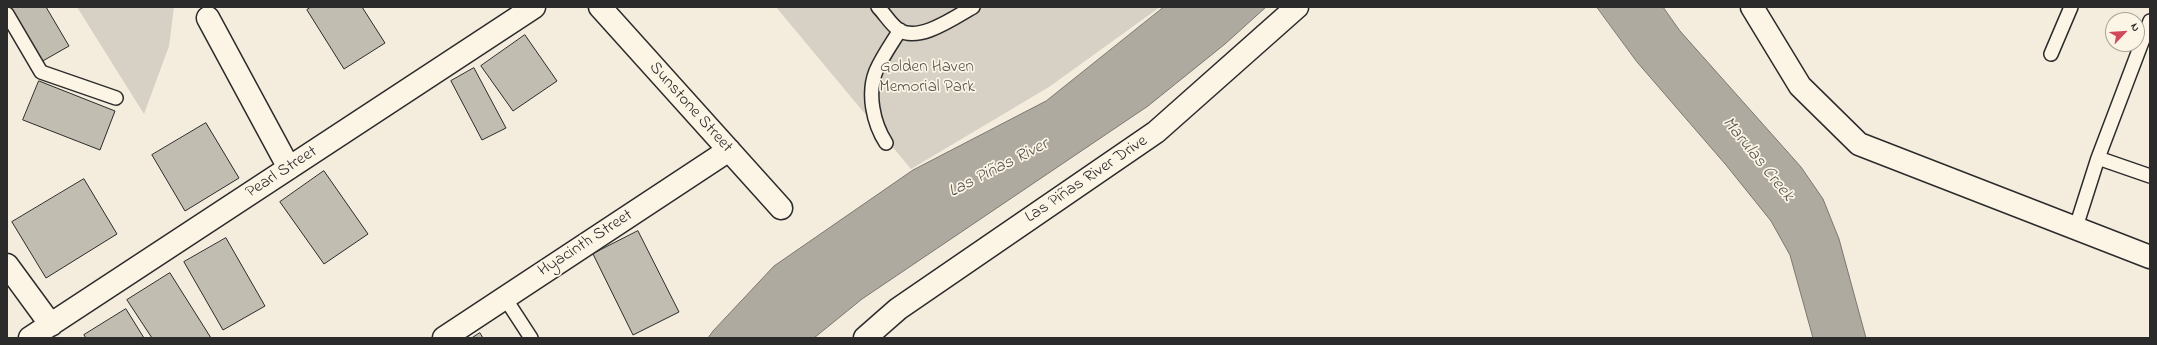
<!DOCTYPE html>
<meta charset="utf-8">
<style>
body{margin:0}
#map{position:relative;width:2157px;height:345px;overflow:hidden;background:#f4edde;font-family:"Indie Flower",sans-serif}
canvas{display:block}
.frame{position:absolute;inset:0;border:8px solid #2b2b2b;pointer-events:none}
.north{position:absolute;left:2105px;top:12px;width:40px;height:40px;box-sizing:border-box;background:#fcf5e5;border:1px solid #a8a49b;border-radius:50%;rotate:65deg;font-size:11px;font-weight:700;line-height:16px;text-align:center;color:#2b2b2b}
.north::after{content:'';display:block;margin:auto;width:14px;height:18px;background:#d1495b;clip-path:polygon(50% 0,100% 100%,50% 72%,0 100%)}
</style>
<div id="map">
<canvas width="2157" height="345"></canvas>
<div class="frame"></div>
<div class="north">N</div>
</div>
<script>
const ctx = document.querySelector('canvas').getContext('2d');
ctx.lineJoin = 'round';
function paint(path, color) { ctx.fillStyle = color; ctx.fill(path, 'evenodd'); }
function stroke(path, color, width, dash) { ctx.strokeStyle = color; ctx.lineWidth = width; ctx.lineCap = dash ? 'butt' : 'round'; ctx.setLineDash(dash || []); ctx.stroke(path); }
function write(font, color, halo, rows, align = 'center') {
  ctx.font = font + ' "Indie Flower",sans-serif'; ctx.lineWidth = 3.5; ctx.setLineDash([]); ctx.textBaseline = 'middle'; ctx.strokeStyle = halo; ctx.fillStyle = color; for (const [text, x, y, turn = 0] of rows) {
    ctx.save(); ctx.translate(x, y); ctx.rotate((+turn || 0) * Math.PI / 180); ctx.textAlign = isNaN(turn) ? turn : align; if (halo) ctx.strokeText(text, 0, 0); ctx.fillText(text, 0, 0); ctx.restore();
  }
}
paint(new Path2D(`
 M 77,7 L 174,7 L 169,46 L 144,114 Z
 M 776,7 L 1160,7 L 1049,87 L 911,169 Z`), '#d6d1c4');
const water = new Path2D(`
 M 1164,7 L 1266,7 L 1225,44 L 1148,106 L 862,299 L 814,338 L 708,338 L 713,331 L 774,266 L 913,170 L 1046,101 Z
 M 1597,7 L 1663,7 L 1680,31 L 1801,167 L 1823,199 L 1839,239 L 1866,338 L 1813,338 L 1790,255 L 1771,221 L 1726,165 L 1637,62 Z`);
paint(water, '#afaaa0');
stroke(water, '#7a7771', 1);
const building = new Path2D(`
 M 8,7 L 46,7 L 69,46 L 41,62 Z
 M 311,7 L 362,7 L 385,43 L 344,69 L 307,10 Z
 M 525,35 L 557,81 L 513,111 L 481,66 Z
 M 474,68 L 506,128 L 482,140 L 451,81 Z
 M 39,81 L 115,111 L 100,150 L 23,120 Z
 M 206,123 L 239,178 L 185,211 L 152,155 Z
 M 324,171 L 368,234 L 324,264 L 280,202 Z
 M 84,179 L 117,234 L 46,278 L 12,222 Z
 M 638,231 L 679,312 L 633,335 L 593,254 Z
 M 226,238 L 265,306 L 223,330 L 184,262 Z
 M 170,273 L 211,338 L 152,338 L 127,300 Z
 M 126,309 L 144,338 L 86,338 L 84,335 Z
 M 480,333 L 483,338 L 472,338 Z`);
paint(building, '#c2bdb1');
stroke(building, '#2b2b2b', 1);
const lane = new Path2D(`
 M 878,7 C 885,14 891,25 899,30 C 919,43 955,17 973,7
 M 7,14 L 41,72 L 116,98
 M 2051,54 L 2071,7
 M 886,143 C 873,123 867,93 876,71 C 882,57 892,43 900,30
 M 2098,158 L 2150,21
 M 2076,227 L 2098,158 L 2150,176
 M 505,298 L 531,338`);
const street = new Path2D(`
 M 600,7 L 781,208
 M 208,18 L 289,168
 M 7,265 L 51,325
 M 30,338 L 534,7
 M 444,338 L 729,150`);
const secondary = new Path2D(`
 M 1752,7 L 1800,86 L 1859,144 L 2150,257
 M 865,338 L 898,309 L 1156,132 L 1297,7`);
stroke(lane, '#2b2b2b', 16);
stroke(street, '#2b2b2b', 25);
stroke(secondary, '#2b2b2b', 25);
stroke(lane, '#fcf5e5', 13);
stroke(street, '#fcf5e5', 22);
stroke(secondary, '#fcf5e5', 22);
write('17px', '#565451', '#fcf5e5', [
 ["Golden Haven",927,68],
 ["Memorial Park",927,88]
]);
write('17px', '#2b2b2b', '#fcf5e5', [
 ["Sunstone Street",690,108,48],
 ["Pearl Street",282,173,-33],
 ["Las Piñas River Drive",1087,180,-34],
 ["Hyacinth Street",586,244,-33]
]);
write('italic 18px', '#595754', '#fcf5e5', [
 ["Marulas Creek",1757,160,51],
 ["Las Piñas River",999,169,-27]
]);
</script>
